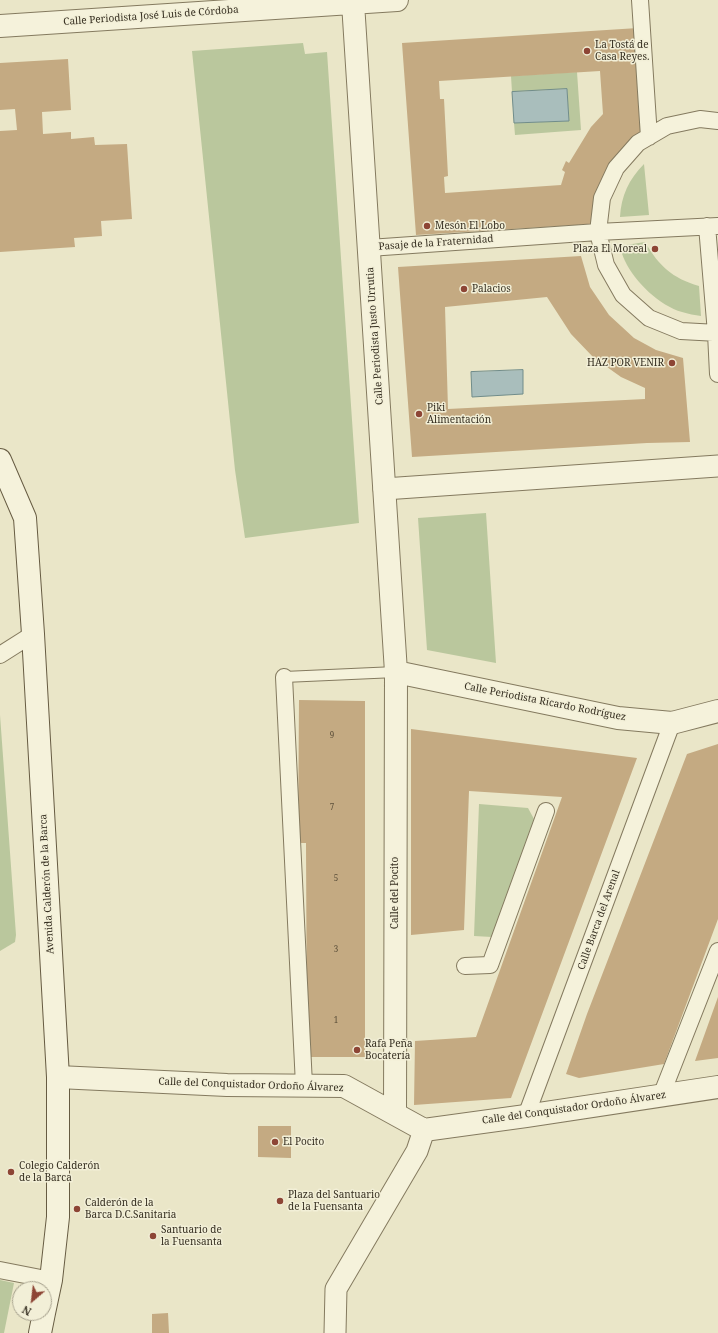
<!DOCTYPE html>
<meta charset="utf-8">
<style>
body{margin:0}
#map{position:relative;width:718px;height:1333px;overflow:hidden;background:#eae6c8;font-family:"Noto Serif",serif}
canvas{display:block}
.north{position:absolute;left:12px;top:1281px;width:40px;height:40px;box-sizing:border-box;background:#f2efd7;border:1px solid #a7a28e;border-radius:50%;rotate:208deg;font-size:11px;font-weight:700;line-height:16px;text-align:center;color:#362f21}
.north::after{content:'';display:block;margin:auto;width:14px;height:18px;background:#8d4535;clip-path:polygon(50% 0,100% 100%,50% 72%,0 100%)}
</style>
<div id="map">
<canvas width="718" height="1333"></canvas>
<div class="north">N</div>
</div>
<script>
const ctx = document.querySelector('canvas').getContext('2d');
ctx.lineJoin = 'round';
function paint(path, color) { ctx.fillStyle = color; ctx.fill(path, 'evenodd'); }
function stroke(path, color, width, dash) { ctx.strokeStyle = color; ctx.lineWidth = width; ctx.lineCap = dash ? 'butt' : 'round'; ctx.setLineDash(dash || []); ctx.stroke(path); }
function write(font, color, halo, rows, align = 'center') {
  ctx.font = font + ' "Noto Serif",serif'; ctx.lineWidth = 3; ctx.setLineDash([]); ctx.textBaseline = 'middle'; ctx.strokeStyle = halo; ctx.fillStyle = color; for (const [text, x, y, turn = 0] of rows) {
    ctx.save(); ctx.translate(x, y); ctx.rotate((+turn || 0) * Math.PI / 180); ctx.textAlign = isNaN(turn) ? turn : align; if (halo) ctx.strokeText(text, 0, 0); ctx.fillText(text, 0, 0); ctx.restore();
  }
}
paint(new Path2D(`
 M 303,43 L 305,54 L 327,52 L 359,523 L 245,538 L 235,470 L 192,51 Z
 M 577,72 L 581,130 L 515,135 L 514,123 L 569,121 L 567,89 L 512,92 L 511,76 Z
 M 644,164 L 649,215 L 620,217 C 621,196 629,179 644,164 Z
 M 645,242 C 659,266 672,278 699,286 L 701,316 C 695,315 688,314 682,312 C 660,306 635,282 625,261 C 623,257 621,251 620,246 Z
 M 486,513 L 496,663 L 427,650 L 418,518 Z
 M 0,715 L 16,935 L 15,942 L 0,951 Z
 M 479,804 L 528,808 L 534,819 L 492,937 L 474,936 Z
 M 0,1280 L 14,1283 L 4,1333 L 0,1333 Z`), '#bac79d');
const water = new Path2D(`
 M 567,89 L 569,121 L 514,123 L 512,92 Z
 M 523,370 L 523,394 L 472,397 L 471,372 Z`);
paint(water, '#a9bebc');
stroke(water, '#708c8a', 1);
paint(new Path2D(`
 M 638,28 L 644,129 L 593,224 L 416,235 L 402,43 ZM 600,71 L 603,114 L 591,127 L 569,163 L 566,161 L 562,170 L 565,172 L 561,185 L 445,193 L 444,177 L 448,176 L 444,99 L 440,99 L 439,81 Z
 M 68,59 L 71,110 L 42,112 L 43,134 L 71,132 L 71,139 L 94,137 L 95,145 L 127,144 L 132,219 L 101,221 L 102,236 L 74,238 L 75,247 L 0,252 L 0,131 L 17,130 L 15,109 L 0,110 L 0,63 Z
 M 581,256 L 590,287 L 609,315 L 634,338 L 656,350 L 683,358 L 690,442 L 647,443 L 412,457 L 398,267 ZM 547,297 L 571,334 L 593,357 L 621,377 L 645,388 L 645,399 L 448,409 L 445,307 Z
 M 299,700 L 365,701 L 365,1057 L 307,1057 L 306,843 L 298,843 Z
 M 411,729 L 637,758 L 511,1098 L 414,1105 L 415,1041 L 476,1037 L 562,797 L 469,791 L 464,930 L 411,935 Z
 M 718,744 L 718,919 L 664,1064 L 579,1078 L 566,1074 L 587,1014 L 687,754 Z
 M 718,997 L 718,1058 L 695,1061 Z
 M 258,1126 L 291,1126 L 291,1158 L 258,1157 Z
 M 168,1313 L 169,1333 L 152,1333 L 152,1314 Z`), '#c4aa82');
const service = new Path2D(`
 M 284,677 L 396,672`);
const pedestrian = new Path2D(`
 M 640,0 L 649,137
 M 718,121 L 700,119 L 667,126 L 638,143 L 616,168 L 602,198 L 598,232 L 606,265 L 623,295 L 649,318 L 681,331 L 718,333
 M 707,226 L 716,333 L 718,374
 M 369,248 L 598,232 L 718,226
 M 0,655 L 33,634
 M 284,677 L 304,1085
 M 465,966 L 490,965 L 546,811
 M 661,1096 L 718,951
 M 526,1116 L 672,723
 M 0,1270 L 51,1280`);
const minor = new Path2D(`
 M 384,489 L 718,466
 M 335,1333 L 336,1289 L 417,1151 L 424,1130`);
const tertiary = new Path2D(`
 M 353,3 L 396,672 L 395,1114
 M 0,26 L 397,0
 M 396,672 L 618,718 L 672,723 L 718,711
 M 58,1077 L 227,1085 L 344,1086 L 424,1130 L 526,1116 L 718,1087`);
const secondary = new Path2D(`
 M 0,460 L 25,518 L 33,634 L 58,1077 L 58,1217 L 51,1280 L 44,1313
 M 40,1333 L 44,1313`);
stroke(service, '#847a5f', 12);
stroke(pedestrian, '#847a5f', 18);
stroke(minor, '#847a5f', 23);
stroke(tertiary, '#847a5f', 24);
stroke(secondary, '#665b42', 24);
stroke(service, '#f5f2db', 10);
stroke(pedestrian, '#f5f2db', 16);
stroke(minor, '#f5f2db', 21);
stroke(tertiary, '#f5f2db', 22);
stroke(secondary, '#f5f2db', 22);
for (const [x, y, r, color] of [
 [587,51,4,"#8d4535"],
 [427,226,4,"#8d4535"],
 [655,249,4,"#8d4535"],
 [464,289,4,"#8d4535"],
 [672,363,4,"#8d4535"],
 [419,414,4,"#8d4535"],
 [357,1050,4,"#8d4535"],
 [275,1142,4,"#8d4535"],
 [11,1172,4,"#8d4535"],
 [280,1201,4,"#8d4535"],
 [77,1209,4,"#8d4535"],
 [153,1236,4,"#8d4535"]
]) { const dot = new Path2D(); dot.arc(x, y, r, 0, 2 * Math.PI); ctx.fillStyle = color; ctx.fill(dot); stroke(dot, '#f2efd7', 1.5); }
write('8px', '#5a4e39', null, [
 ["9",332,736],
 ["7",332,808],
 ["5",336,879],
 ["3",336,950],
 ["1",336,1021]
]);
write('10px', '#362f21', '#f2efd7', [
 ["Calle Periodista José Luis de Córdoba",151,16,-4],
 ["Pasaje de la Fraternidad",436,243,-4],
 ["Calle Periodista Justo Urrutia",375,336,-94],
 ["Calle Periodista Ricardo Rodríguez",545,702,11],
 ["Avenida Calderón de la Barca",47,884,-93],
 ["Calle del Pocito",395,893,-90],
 ["Calle Barca del Arenal",599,920,-70],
 ["Calle del Conquistador Ordoño Álvarez",251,1085,2],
 ["Calle del Conquistador Ordoño Álvarez",574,1108,-8]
]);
write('10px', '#362f21', '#f2efd7', [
 ["La Tostá de",595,45],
 ["Casa Reyes.",595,57],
 ["Mesón El Lobo",435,226],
 ["Plaza El Moreal",647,249,"right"],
 ["Palacios",472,289],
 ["HAZ POR VENIR",664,363,"right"],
 ["Piki",427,408],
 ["Alimentación",427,420],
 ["Rafa Peña",365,1044],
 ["Bocatería",365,1056],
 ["El Pocito",283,1142],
 ["Colegio Calderón",19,1166],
 ["de la Barca",19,1178],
 ["Plaza del Santuario",288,1195],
 ["de la Fuensanta",288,1207],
 ["Calderón de la",85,1203],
 ["Barca D.C.Sanitaria",85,1215],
 ["Santuario de",161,1230],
 ["la Fuensanta",161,1242]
], 'left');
</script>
